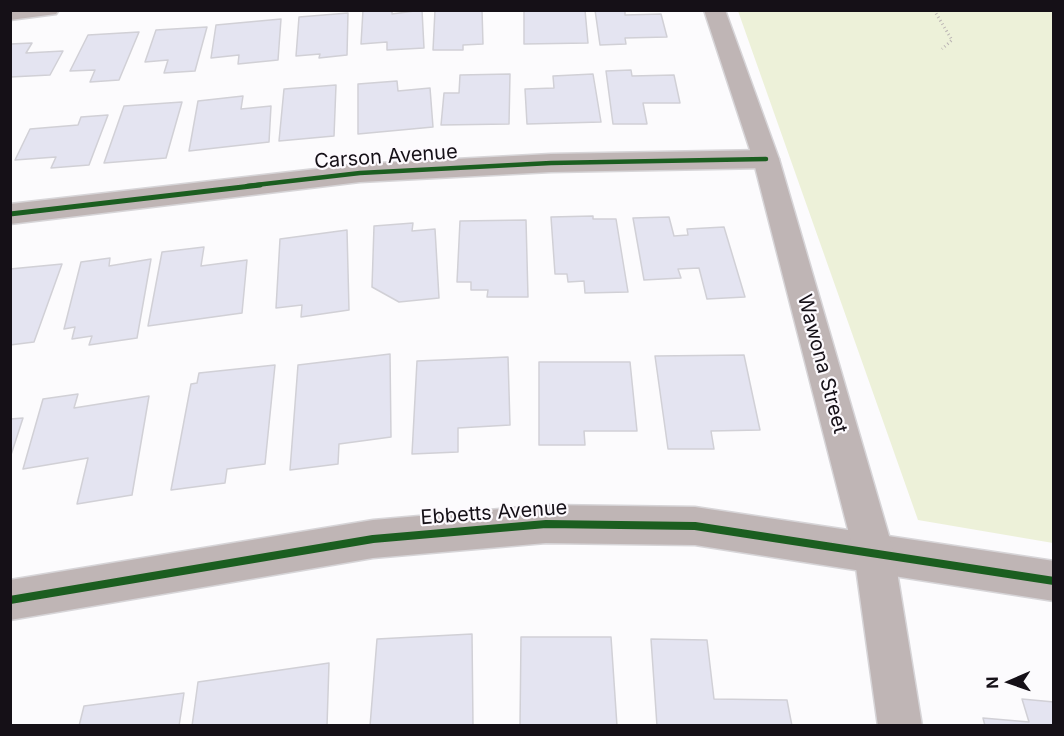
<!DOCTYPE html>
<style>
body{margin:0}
#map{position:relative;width:1064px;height:736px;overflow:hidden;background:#fcfbfd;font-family:Inter,sans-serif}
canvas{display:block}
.frame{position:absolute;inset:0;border:12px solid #151017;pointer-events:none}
.north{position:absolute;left:980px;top:652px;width:60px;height:60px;-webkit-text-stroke:4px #fdfafe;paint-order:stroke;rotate:268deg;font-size:16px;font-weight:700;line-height:24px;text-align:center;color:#151017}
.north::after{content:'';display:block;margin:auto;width:21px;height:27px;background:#151017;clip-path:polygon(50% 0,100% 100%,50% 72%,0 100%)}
</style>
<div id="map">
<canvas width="1064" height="736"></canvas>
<div class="frame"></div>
<div class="north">N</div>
</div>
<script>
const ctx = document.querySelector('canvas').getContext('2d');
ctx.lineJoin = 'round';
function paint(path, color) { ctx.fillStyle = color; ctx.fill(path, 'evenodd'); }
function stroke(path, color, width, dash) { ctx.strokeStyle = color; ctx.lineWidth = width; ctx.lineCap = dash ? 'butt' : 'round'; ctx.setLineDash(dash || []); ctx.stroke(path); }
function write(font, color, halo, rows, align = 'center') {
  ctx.font = font + ' Inter,sans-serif'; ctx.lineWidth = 4.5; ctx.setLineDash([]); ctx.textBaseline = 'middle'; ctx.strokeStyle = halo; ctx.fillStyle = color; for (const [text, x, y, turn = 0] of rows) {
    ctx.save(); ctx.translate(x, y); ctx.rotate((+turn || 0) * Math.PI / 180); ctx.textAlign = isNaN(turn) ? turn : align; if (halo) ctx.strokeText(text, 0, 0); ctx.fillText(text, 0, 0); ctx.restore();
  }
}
paint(new Path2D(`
 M 738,11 L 1053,11 L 1053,543 L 918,520 Z`), '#edf1d9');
const building = new Path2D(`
 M 363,10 L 392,10 L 392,14 L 422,10 L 424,48 L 387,50 L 387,42 L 361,44 Z
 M 435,10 L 482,10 L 483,44 L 463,45 L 463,50 L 433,50 Z
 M 524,10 L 585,10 L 588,43 L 524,44 Z
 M 595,10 L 625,10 L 625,15 L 661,14 L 667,37 L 625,38 L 626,44 L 600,45 Z
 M 348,13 L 347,55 L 319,58 L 320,54 L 296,56 L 299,17 Z
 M 281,19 L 278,60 L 238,64 L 239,55 L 211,58 L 216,25 Z
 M 207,27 L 195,71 L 164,73 L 168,60 L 145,62 L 156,30 Z
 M 139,32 L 119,80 L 90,82 L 95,70 L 70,71 L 88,35 Z
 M 32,43 L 26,53 L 63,51 L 50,75 L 10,77 L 10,44 Z
 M 631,70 L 632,76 L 674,75 L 680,103 L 643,103 L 647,124 L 613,124 L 606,71 Z
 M 510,74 L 509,124 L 441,125 L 444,93 L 459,93 L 460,75 Z
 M 593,74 L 601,122 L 527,124 L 525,89 L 554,88 L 553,76 Z
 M 397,81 L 398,91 L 430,88 L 433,127 L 358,134 L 358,84 Z
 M 336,85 L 334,136 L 279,141 L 284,89 Z
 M 243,96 L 241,109 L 271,106 L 269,142 L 189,151 L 198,101 Z
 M 182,102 L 166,158 L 104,163 L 124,106 Z
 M 108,115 L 89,165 L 51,168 L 56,157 L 15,160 L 30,129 L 78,125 L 81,117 Z
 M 593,216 L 593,219 L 616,219 L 628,292 L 585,293 L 584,281 L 568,282 L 567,274 L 555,274 L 551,217 Z
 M 669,217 L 674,236 L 688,235 L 687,229 L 724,227 L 745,297 L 707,299 L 699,268 L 678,269 L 681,278 L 644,280 L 633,218 Z
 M 526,220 L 528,297 L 487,297 L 488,290 L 471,290 L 471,282 L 457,282 L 460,221 Z
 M 413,223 L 412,231 L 435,229 L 439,298 L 399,302 L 372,287 L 374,226 Z
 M 347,230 L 349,310 L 301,317 L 302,305 L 276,308 L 280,239 Z
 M 204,247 L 201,266 L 247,260 L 242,313 L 148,326 L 162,252 Z
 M 110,258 L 109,266 L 151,259 L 137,338 L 89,345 L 92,336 L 72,339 L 75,327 L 64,329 L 81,262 Z
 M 62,264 L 34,342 L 10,345 L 10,269 Z
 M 390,354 L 391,437 L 339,444 L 338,464 L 290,470 L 298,365 Z
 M 744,355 L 760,430 L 711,431 L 714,449 L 668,449 L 655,356 Z
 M 508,357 L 510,425 L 458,428 L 458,452 L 412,454 L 417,361 Z
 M 539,362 L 630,362 L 637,431 L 584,431 L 585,445 L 539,445 Z
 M 275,365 L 265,464 L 227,469 L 225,483 L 171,490 L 191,384 L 197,383 L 199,373 Z
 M 78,394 L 74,408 L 149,396 L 132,495 L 77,504 L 88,458 L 23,469 L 43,399 Z
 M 23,418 L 10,458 L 10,419 Z
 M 472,634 L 473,726 L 370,726 L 377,639 Z
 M 521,637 L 611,637 L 617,726 L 520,726 Z
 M 651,639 L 707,640 L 714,699 L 787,700 L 792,726 L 657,726 Z
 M 329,663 L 327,726 L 192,726 L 198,682 Z
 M 184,693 L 179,726 L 79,726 L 84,706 Z
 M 1022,699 L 1054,702 L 1054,726 L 985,726 L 983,718 L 1029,722 Z`);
paint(building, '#e4e4f1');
stroke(building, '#d1d0d6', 1.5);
const minor = new Path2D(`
 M 10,10 L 59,10 L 56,14 L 10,20 Z
 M 766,150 L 775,153 L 779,159 L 775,165 L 766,168 L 551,172 L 360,182 L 10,224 L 10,204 L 360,164 L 551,154 Z
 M 546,505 L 695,507 L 1054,561 L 1054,601 L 695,545 L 546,543 L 373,558 L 10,620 L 10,580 L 373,520 Z`);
const tertiary = new Path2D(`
 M 704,10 L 725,10 L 779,159 L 894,553 L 922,726 L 878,726 L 854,553 L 753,159 Z`);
stroke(minor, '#d7d5d8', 3);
stroke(tertiary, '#d7d5d8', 3);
stroke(new Path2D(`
 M 934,10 L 952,40 L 942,49`), '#bab3b3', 3, [1, 3]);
paint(minor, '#bfb5b5');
paint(tertiary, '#bfb5b5');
stroke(new Path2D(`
 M 247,186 L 360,173 L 551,163 L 766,159`), '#1b5e20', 4.5);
stroke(new Path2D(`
 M 10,214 L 260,185`), '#1b5e20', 5);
stroke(new Path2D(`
 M 10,600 L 373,539 L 546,524 L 695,526 L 1054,581`), '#1b5e20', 8);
write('20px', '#151017', '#fdfafe', [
 ["Carson Avenue",386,157,-4],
 ["Wawona Street",822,364,75],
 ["Ebbetts Avenue",494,513,-4]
]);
</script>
